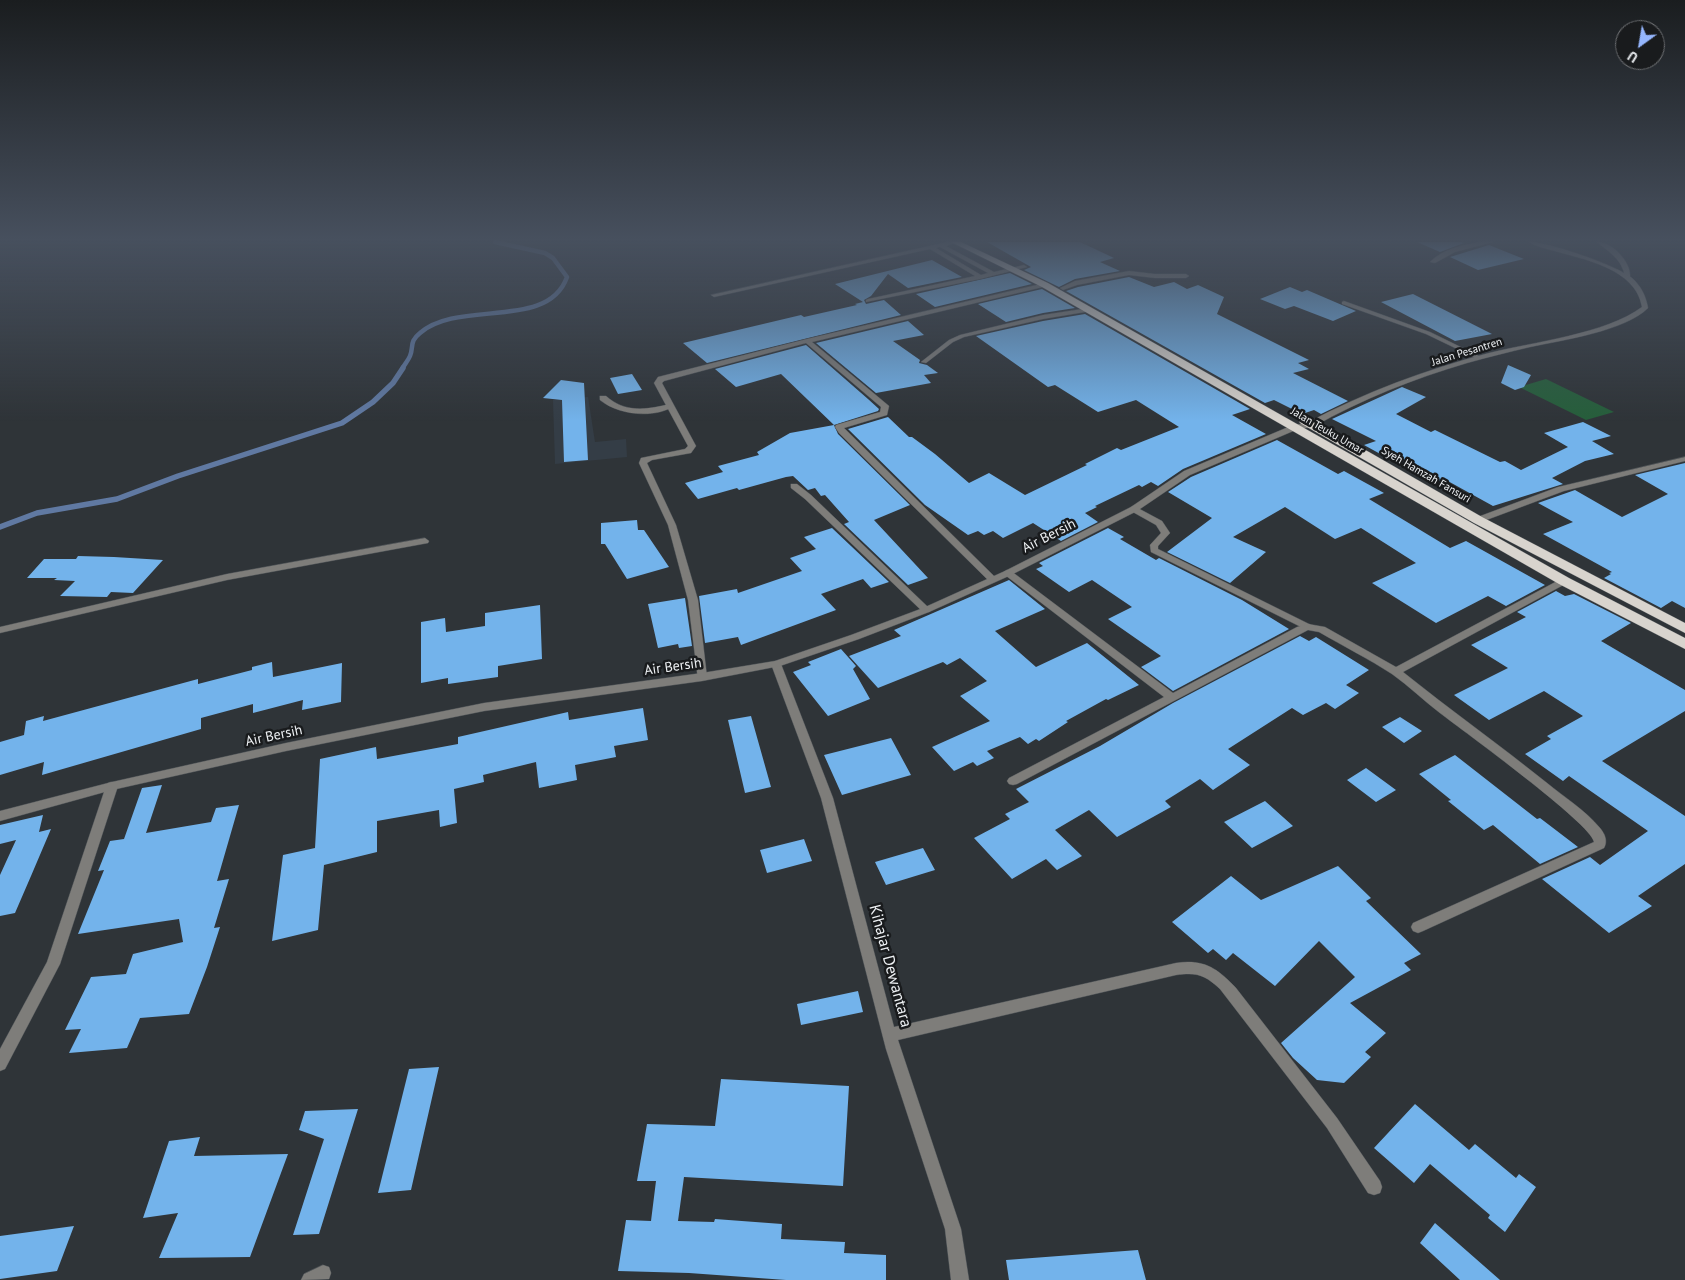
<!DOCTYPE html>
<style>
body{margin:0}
#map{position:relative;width:1685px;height:1280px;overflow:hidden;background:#2f3438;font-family:"PT Sans",sans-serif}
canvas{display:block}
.north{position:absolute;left:1615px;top:20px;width:50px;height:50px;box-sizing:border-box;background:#191b1d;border:1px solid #6e7073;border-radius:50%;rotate:212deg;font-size:14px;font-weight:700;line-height:20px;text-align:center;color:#edf0f3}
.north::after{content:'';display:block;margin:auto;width:18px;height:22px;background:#95b6fd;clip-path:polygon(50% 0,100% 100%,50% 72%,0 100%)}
</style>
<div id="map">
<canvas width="1685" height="1280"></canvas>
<div class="north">U</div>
</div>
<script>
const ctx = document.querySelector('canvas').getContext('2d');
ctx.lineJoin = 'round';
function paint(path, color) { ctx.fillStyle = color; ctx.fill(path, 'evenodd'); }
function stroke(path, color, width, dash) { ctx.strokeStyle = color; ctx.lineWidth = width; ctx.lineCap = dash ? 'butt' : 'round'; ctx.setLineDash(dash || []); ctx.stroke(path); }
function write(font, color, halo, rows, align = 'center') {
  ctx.font = font + ' "PT Sans",sans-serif'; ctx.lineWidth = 5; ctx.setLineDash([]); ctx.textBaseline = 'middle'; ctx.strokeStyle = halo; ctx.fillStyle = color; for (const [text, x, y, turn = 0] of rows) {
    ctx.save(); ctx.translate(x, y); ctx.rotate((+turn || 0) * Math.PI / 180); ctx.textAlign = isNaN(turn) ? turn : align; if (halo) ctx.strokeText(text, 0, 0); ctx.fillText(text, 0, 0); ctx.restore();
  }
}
paint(new Path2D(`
 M 588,397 L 595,442 L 626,439 L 627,457 L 555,464 L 553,400 Z`), '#343d46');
paint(new Path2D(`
 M 1546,379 L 1614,412 L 1586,420 L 1519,387 Z`), '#265e3b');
stroke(new Path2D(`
 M 402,369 C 404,365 408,361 410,356 C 414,346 409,342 420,333 C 459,299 548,331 567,277 L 553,258 L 545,253 L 495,242`), '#6079a2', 4.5);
stroke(new Path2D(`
 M 0,527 L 37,513 L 117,499 L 178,476 L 342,423 L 373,402 L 393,383 L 403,368`), '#6079a2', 5.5);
paint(new Path2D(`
 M 987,242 L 1080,242 L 1114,258 L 1100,262 L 1120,271 L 1075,279 L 1059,287 L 1024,270 L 1031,267 Z
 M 1417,242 L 1461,242 L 1464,243 L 1440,252 Z
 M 1489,245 L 1524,259 L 1478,270 L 1450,257 Z
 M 932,260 L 962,277 L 908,288 L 888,274 L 871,296 L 864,300 L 866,304 L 884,300 L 901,315 L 707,363 L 683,343 L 801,315 L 804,317 L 857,305 L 855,304 L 863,302 L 835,284 Z
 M 1010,273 L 1032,284 L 935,307 L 916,294 Z
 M 1129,277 L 1154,287 L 1174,282 L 1187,289 L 1198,285 L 1224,297 L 1217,314 L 1309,360 L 1298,363 L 1309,369 L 1293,373 L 1348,401 L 1321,414 L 1314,410 L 1302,414 L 1274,400 L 1265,403 L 1066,291 L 1078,287 Z
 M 1290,287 L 1302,292 L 1307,290 L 1356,311 L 1333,321 L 1294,306 L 1285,309 L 1260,299 Z
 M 1042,289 L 1075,308 L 1043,313 L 1006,322 L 978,304 Z
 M 1413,294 L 1492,334 L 1455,341 L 1381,302 Z
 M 1085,314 L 1250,409 L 1232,415 L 1266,434 L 1183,469 L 1158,486 L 1151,482 L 1142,487 L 1139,485 L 1095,506 L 1097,507 L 1085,513 L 1098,522 L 1061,541 L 1033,523 L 1003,538 L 993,531 L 984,535 L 978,531 L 968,535 L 925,505 L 848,429 L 888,417 L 909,437 L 912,437 L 935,454 L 969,483 L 989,473 L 1025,495 L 1087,465 L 1085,464 L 1117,448 L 1121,450 L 1179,427 L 1136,400 L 1098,412 L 1055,385 L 1048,387 L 976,336 L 1043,321 Z
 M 908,321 L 924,335 L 893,341 L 920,360 L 919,363 L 927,365 L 938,373 L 924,375 L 931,383 L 876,393 L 816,343 Z
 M 806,345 L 868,399 L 879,409 L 878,411 L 834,425 L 781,374 L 736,387 L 715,369 Z
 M 1508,365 L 1531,375 L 1524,387 L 1515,390 L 1501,383 Z
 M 632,374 L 642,390 L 618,394 L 610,378 Z
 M 561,380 L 584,383 L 588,460 L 564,462 L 562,400 L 543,398 Z
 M 1402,387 L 1426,397 L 1396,414 L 1431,432 L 1435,430 L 1500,462 L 1505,461 L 1521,470 L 1568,447 L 1544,433 L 1583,422 L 1611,436 L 1592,441 L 1614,454 L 1585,461 L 1552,478 L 1563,484 L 1493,506 L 1446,480 L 1436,483 L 1389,455 L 1384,456 L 1364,445 L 1376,441 L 1332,419 Z
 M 834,425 L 838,434 L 910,505 L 874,520 L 928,578 L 908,585 L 844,524 L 849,522 L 825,495 L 821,496 L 815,488 L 808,490 L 793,476 L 786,477 L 739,490 L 737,488 L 698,499 L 685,483 L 723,472 L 718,466 L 759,455 L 757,452 L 790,433 Z
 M 1277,440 L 1338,474 L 1344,471 L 1384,493 L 1369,499 L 1450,548 L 1466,541 L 1545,585 L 1506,606 L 1488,596 L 1436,623 L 1372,583 L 1416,563 L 1361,528 L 1335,539 L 1285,507 L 1233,537 L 1266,552 L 1230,583 L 1167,552 L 1212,518 L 1168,492 L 1191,477 Z
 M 1685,463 L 1685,608 L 1672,601 L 1661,608 L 1604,578 L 1611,574 L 1609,573 L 1612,572 L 1543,534 L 1573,522 L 1538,503 L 1575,490 L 1622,517 L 1668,494 L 1635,475 Z
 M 637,520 L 638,530 L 644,530 L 669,567 L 627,579 L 605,544 L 601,544 L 601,523 Z
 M 832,528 L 889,582 L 871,588 L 863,579 L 821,594 L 836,610 L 741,645 L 738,637 L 705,643 L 699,596 L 737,589 L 738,593 L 802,571 L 790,558 L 816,549 L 804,537 Z
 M 1108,528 L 1124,537 L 1120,539 L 1156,560 L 1159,558 L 1242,600 L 1289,629 L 1173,691 L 1141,667 L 1161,656 L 1108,619 L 1132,607 L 1092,580 L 1069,592 L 1036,569 L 1043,566 L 1039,563 Z
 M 78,556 L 114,557 L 163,560 L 133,593 L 111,592 L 107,597 L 60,596 L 75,581 L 54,580 L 57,578 L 27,578 L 44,559 L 76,559 Z
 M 1009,580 L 1045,609 L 995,631 L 1036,667 L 1087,643 L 1139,685 L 1108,700 L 1106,699 L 1066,721 L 1068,722 L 1039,741 L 1036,739 L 1028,744 L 1020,737 L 987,751 L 994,758 L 977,766 L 973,762 L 954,771 L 932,747 L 990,721 L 960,696 L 987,681 L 960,658 L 947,665 L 943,662 L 878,688 L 849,656 L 901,636 L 894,630 Z
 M 1556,591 L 1565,596 L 1574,594 L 1631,623 L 1601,641 L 1685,690 L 1685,711 L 1602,761 L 1685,816 L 1685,864 L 1638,896 L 1652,906 L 1609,933 L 1542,879 L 1590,857 L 1600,865 L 1648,831 L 1569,776 L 1563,781 L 1525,754 L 1551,739 L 1547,736 L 1583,716 L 1544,691 L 1489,720 L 1454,695 L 1508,668 L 1471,645 L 1526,617 L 1517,612 Z
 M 685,598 L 692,646 L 679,648 L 678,644 L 658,648 L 648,604 Z
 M 540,605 L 542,659 L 498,666 L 498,677 L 448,684 L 448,678 L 421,683 L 421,622 L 445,618 L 446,632 L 485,626 L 485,613 Z
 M 1300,636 L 1309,641 L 1316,637 L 1369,670 L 1346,685 L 1359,693 L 1335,709 L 1326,703 L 1303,715 L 1292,708 L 1228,749 L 1250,765 L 1213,790 L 1200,779 L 1165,801 L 1171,807 L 1117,837 L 1089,810 L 1055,830 L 1082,856 L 1057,870 L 1046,859 L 1012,879 L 974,838 L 1010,819 L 1005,814 L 1029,802 L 1016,789 L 1100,746 L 1173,703 Z
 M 841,649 L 856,666 L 853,669 L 870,699 L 828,716 L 793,672 L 811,665 L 808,662 Z
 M 272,662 L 273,677 L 342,663 L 341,702 L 302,710 L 303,700 L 253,713 L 253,704 L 201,718 L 201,729 L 42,775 L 44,762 L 0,775 L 0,742 L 24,735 L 26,721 L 44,716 L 43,721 L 198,679 L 198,684 L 252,670 L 252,667 Z
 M 643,708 L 648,740 L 614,746 L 616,757 L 575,765 L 577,780 L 539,788 L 536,762 L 483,775 L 484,782 L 454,789 L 457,823 L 440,827 L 439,810 L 377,821 L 377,852 L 324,865 L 318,930 L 272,941 L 283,855 L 315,848 L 320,759 L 376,747 L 377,759 L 458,744 L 458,737 L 568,712 L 569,720 Z
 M 751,716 L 771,787 L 745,793 L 728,720 Z
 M 1400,717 L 1422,731 L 1404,743 L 1382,727 Z
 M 891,738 L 911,775 L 842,795 L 824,755 Z
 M 1455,755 L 1537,819 L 1540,818 L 1578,847 L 1540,864 L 1493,825 L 1484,830 L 1448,801 L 1451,800 L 1419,774 Z
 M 1366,768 L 1396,790 L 1376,802 L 1347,780 Z
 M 162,785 L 146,833 L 211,822 L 216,808 L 239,805 L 217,881 L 229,879 L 214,928 L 220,927 L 207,967 L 189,1014 L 140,1018 L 127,1048 L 69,1053 L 81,1029 L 65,1030 L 91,977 L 126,974 L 133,954 L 183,942 L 179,919 L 78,934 L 104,870 L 98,871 L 110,841 L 124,839 L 142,788 Z
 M 1265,801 L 1293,826 L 1252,848 L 1224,822 Z
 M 43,815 L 39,832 L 51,829 L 31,876 L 15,913 L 0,916 L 0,875 L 16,840 L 0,844 L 0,825 Z
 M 804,839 L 812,861 L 767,873 L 760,850 Z
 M 923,848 L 935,870 L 886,885 L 875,862 Z
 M 1338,866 L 1371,898 L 1366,901 L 1421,954 L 1404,963 L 1411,970 L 1350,1003 L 1386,1033 L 1365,1052 L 1371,1057 L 1344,1083 L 1317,1080 L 1293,1058 L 1281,1043 L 1355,977 L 1319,941 L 1275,986 L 1233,953 L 1226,960 L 1213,949 L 1208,953 L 1172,922 L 1231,876 L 1261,900 Z
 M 858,991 L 863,1012 L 801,1025 L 797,1004 Z
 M 439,1067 L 411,1190 L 378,1193 L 409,1069 Z
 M 721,1079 L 849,1086 L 843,1186 L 684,1177 L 678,1221 L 714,1222 L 715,1219 L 782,1224 L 781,1239 L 845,1242 L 844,1253 L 886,1255 L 886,1280 L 786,1280 L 689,1273 L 618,1271 L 626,1220 L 651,1221 L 656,1181 L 637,1181 L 647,1124 L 715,1126 Z
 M 1415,1104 L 1469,1150 L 1475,1144 L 1516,1178 L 1519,1174 L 1536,1187 L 1505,1232 L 1488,1218 L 1490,1215 L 1430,1164 L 1414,1183 L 1374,1148 Z
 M 358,1109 L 319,1234 L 293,1235 L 324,1139 L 299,1130 L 305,1111 Z
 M 200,1137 L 194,1156 L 288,1154 L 250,1257 L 159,1258 L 178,1213 L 143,1218 L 169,1141 Z
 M 1435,1223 L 1500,1280 L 1460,1280 L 1420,1243 Z
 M 74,1226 L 57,1271 L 0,1279 L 0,1236 Z
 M 1138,1250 L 1146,1280 L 1009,1280 L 1006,1260 Z`), '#73b3eb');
const service = new Path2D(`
 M 947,242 L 958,242 L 946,246 L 994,272 L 1024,265 L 1027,267 L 980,279 L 866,302 L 866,300 L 868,299 L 975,276 L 930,249 L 714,297 L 711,295 ZM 940,247 L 988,273 L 981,275 L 936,248 Z
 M 1597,242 C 1613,242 1632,263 1630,278 L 1625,277 C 1622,259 1610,253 1597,242 Z
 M 1129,271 L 1155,274 L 1186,274 L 1189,276 L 1186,278 L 1155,278 L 1129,275 L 1077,285 L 1063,290 L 1060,288 L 1075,281 Z
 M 1344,301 L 1430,332 L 1483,358 L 1478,359 L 1426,334 L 1342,304 L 1342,302 Z
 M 1089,308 L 1091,309 L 1091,311 L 1043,319 L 964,337 L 953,342 L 926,363 L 921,362 L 949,340 L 960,335 L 1043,315 Z
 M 600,396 L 606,396 C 625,413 646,410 670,404 L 674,406 C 654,419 618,415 600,400 Z
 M 1134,506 L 1162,521 L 1170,533 L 1158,546 L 1158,549 L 1311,625 L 1313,627 L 1311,629 L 1305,629 L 1151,552 L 1150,545 L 1161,533 L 1156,525 L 1131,511 L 1130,509 L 1131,507 Z
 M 425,538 L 429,541 L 428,543 L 227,580 L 0,633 L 0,627 L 227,574 Z
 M 323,1265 L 329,1267 L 331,1273 L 329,1279 L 301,1280 L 304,1274 Z`);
const minor = new Path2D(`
 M 1480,242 L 1493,242 L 1455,252 L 1435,263 L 1430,262 C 1443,249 1462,245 1480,242 Z
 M 1529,242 C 1549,242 1616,265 1632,278 C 1641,286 1646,296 1648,308 C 1625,331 1563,340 1530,347 C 1509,352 1488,357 1467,363 C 1413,379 1362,399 1313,427 L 1307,427 L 1307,423 C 1365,392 1425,370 1489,353 C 1533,342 1606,334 1642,307 C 1636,268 1582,259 1551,250 C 1544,248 1535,246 1529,242 Z
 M 1045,283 L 1048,285 L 1047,286 L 812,342 L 889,406 L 887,415 L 844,428 L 845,429 L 995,577 L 997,579 L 995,581 L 989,581 L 839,433 L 835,427 L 836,425 L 880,412 L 881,407 L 806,343 L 664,381 L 662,383 L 696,446 L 691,453 L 652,460 L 647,463 L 676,525 L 698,600 L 707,677 L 706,680 L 698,680 L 688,600 L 668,525 L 639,463 L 641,458 L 685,449 L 688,446 L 654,383 L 658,377 L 807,339 Z
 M 1685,457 L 1685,461 L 1564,491 L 1481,522 L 1475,522 L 1474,520 L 1475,518 L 1558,487 Z
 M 791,484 L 797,484 L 811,495 L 929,608 L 931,610 L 929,612 L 923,612 L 805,499 L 791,488 Z
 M 1008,570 L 1011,571 L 1173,693 L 1297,627 L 1308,624 L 1325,627 L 1396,667 L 1561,579 L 1567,579 L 1569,581 L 1567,583 L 1403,672 C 1450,710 1500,745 1547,783 C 1564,797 1585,810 1600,828 C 1605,834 1608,841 1604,848 L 1423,931 L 1418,933 L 1413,931 L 1411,927 L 1413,923 L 1594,842 C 1592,824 1462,730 1440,713 C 1424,701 1409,686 1392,674 C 1369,659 1343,646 1319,632 L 1308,630 L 1017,784 L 1013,785 L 1009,784 L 1007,781 L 1009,778 L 1164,697 L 1005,575 L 1003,573 L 1005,571 Z
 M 776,661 L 781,664 L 833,798 L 894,1027 L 1176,963 C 1204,959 1217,968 1236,988 L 1337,1118 L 1380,1181 L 1382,1187 L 1380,1193 L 1374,1195 L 1368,1193 L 1327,1128 L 1220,989 C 1205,975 1197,972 1176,975 L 898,1040 L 961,1229 L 969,1280 L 951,1280 L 945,1229 L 886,1049 L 821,798 L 771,664 Z
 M 112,782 L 116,783 L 118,786 L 60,964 L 5,1069 L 0,1071 L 0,1049 L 47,962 L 106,786 L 108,783 Z`);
const tertiary = new Path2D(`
 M 1310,423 L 1313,423 L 1313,427 L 1298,429 L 1190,475 L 1137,511 L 1011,575 L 929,612 L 859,639 L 780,666 L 702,681 L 484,711 L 286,751 L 112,790 L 0,821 L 0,811 L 112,782 L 286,743 L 484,703 L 702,673 L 775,661 L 851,635 L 923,608 L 1005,571 L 1131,507 L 1184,471 L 1293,425 Z`);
const trunk = new Path2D(`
 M 951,242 L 961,242 L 1048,283 L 1569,578 L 1685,638 L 1685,649 L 1559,584 L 1042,287 Z
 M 1304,418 L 1369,452 L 1482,517 L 1685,623 L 1685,633 L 1474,523 L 1300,423 L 1299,421 Z`);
stroke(service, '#4d5256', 1);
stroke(minor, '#4d5256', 1);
stroke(tertiary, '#4d5256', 1);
stroke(trunk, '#4d5256', 1);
paint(service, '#7e7d7a');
paint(minor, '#7e7d7a');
paint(tertiary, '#7e7d7a');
paint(trunk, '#d8d4ce');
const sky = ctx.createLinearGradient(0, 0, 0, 421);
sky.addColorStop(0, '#1a1d1f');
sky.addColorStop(0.57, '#47505e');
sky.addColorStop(1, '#47505e00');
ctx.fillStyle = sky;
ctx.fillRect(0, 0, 1685, 421);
write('11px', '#edf0f3', '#191b1d', [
 ["Jalan Pesantren",1467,352,-17],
 ["Jalan Teuku Umar",1327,431,30],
 ["Syeh Hamzah Fansuri",1426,475,30]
]);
write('14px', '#edf0f3', '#191b1d', [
 ["Air Bersih",1049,536,-27],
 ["Air Bersih",673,667,-8],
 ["Air Bersih",274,736,-12]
]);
write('16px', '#edf0f3', '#191b1d', [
 ["Kihajar Dewantara",890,966,75]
]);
</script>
